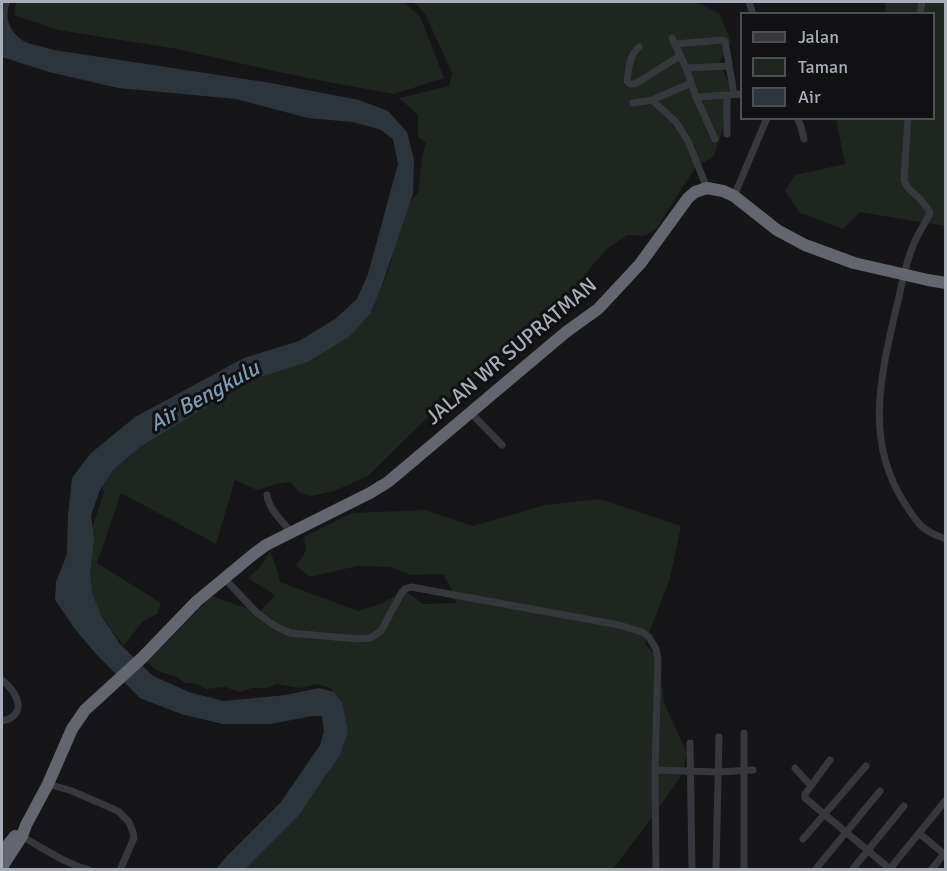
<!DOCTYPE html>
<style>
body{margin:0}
#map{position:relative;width:947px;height:871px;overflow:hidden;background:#161618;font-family:Signika,sans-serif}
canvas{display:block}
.frame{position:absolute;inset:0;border:3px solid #a8adb8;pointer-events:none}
.legend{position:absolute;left:740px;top:12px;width:195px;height:108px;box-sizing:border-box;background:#111113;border:2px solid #4d4f55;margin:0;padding:8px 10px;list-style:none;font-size:18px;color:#a8adb8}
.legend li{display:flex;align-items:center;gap:12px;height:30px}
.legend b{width:30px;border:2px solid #4d4f55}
</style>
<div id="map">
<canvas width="947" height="871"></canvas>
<div class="frame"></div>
<ul class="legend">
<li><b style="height:8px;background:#37383d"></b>Jalan</li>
<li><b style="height:16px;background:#1e261f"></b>Taman</li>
<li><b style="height:16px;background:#2c353c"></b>Air</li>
</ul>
</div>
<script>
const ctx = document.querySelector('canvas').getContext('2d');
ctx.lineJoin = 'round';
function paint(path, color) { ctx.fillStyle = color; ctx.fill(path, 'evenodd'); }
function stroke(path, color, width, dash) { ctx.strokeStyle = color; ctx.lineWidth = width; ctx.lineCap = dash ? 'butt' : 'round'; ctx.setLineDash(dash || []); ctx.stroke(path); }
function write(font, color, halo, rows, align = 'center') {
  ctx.font = font + ' Signika,sans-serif'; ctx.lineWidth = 6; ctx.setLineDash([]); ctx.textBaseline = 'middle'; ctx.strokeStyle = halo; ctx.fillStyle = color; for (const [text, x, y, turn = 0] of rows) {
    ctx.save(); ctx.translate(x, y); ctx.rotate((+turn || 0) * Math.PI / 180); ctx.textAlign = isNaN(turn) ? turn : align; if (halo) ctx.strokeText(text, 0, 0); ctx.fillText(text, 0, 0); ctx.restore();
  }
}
paint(new Path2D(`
 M 16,2 L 403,2 L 420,16 L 444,78 L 394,94 L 333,83 L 279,72 L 177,49 L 58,30 L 14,15 Z
 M 414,2 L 695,2 L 719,13 L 731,41 L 719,63 L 732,89 L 722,131 L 714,156 L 695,168 L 656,229 L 645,236 L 627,235 L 607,249 L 590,268 L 557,319 L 440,405 L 368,476 L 334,491 L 311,496 L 299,492 L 290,482 L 277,484 L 257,490 L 235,480 L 216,544 L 121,493 L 97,563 L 161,603 L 157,614 L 143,621 L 123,646 C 110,628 99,610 86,593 L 91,531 L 104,493 L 99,474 L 120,455 L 372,301 L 383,285 L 392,259 L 393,222 L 418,193 L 422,157 L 426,143 L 418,137 L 418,115 L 399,98 L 449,86 L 452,73 L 425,14 Z
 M 885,2 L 945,2 L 945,226 L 860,212 L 843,229 L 800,213 L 785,191 L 795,175 L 845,164 L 836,119 L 934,118 L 934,14 L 886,13 Z
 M 600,499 L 681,526 L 670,578 L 645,644 L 659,660 L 664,703 L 687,753 L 681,776 L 656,812 L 613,869 L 234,869 L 314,786 L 325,779 L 341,745 L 338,705 L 332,689 L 318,684 L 299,688 L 277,684 L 267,688 L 252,688 L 240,692 L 225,687 L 206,689 L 195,683 L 184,683 L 177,677 L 157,671 L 147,662 L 212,596 L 259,613 L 275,595 L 248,578 L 260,567 L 270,551 L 277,569 L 280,582 L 358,611 L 380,604 L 405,591 L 423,604 L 456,603 L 451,588 L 443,574 L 411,575 L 390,567 L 357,566 L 310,577 L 296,566 L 306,551 L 304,537 L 352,513 L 425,510 L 473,526 L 545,505 Z`), '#1e261f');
paint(new Path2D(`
 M 2,2 L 10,2 C 4,16 9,31 22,40 C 29,45 46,47 54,50 L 271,83 L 359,100 L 388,111 L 407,132 L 414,160 L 413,194 L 382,285 L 370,314 L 350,336 L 308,362 L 253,379 L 141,446 L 113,470 L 100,490 L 91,515 L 94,539 L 90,573 L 92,593 L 101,615 L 120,644 L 153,676 L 189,692 L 223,701 L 286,695 L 319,688 L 334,692 L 342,702 L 348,732 L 340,755 L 298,816 L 245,869 L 216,869 L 227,856 L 281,802 L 320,745 L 324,731 L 322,716 L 312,716 L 271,724 L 222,724 L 181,714 L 140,698 L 96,654 L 75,629 L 55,600 L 56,582 L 67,554 L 68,515 L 72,478 L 90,454 L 135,417 L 244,358 L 299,341 L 335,319 L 357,299 L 368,274 L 398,164 L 393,139 L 381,130 L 353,122 L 308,118 L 236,99 L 118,88 L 49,72 L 2,57 Z`), '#2c353c');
stroke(new Path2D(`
 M 749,2 L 753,14
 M 920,14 L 922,2
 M 672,38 L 686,68 L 696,97 L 715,139
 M 676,44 L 722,40 L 725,41 L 734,94
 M 639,47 C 629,56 629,68 627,81 L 630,84 L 635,84 L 680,56
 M 686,68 L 729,66
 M 727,95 L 727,134
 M 696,97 L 742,94
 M 652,100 L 676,122 L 688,141 L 707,188
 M 633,103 L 652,100 L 691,83
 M 797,118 L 800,124 L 804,139
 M 908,118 L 904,180 C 907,188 911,191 917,196 C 922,201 927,207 930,213 C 925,224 917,234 913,246 C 904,267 901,291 895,313 C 880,380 865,442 905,504 C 918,524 922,531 946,539
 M 734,196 L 767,118
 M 470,412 L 502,445
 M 267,495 C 269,510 283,522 292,533
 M 224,578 L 257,613 L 275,626 L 290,633 L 358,639 L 370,638 L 381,631 L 402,592 L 405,589 L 411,587 L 619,625 L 642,632 L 649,637 L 656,649 L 658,660 L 655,770 L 656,870
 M 2,680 C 17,692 29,715 2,721
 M 690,743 L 692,870
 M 830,760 L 805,794 L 805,798 L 890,869
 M 795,768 L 811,786
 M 655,770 L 718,772 L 753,770
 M 48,784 L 72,791 L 118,811 L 129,822 L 133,832 L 134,838 L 120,870
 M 919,833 L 944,854
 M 19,835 C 42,847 63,863 89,870
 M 803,839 L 866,766
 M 716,870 L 719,737
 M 744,870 L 744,733
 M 815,870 L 880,791
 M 852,870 L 904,806
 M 889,870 L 946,800
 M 931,870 L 944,854 L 946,856`), '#37383d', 7);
stroke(new Path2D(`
 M 2,852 L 15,836
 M 2,867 L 22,836 L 26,825 L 48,784 L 72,729 L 85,710 L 142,658 L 197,601 L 255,553 L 266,545 L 370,493 L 388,482 L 566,332 L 598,309 L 640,264 L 688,198 L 695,192 L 707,188 L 723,191 L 734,196 L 777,230 L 805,245 L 854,263 L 928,280 L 946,283`), '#63666e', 12);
write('21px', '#a8adb8', '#111113', [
 ["JALAN WR SUPRATMAN",512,352,-40]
]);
write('italic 22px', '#7f9bb3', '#111113', [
 ["Air Bengkulu",205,397,-29]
]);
</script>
